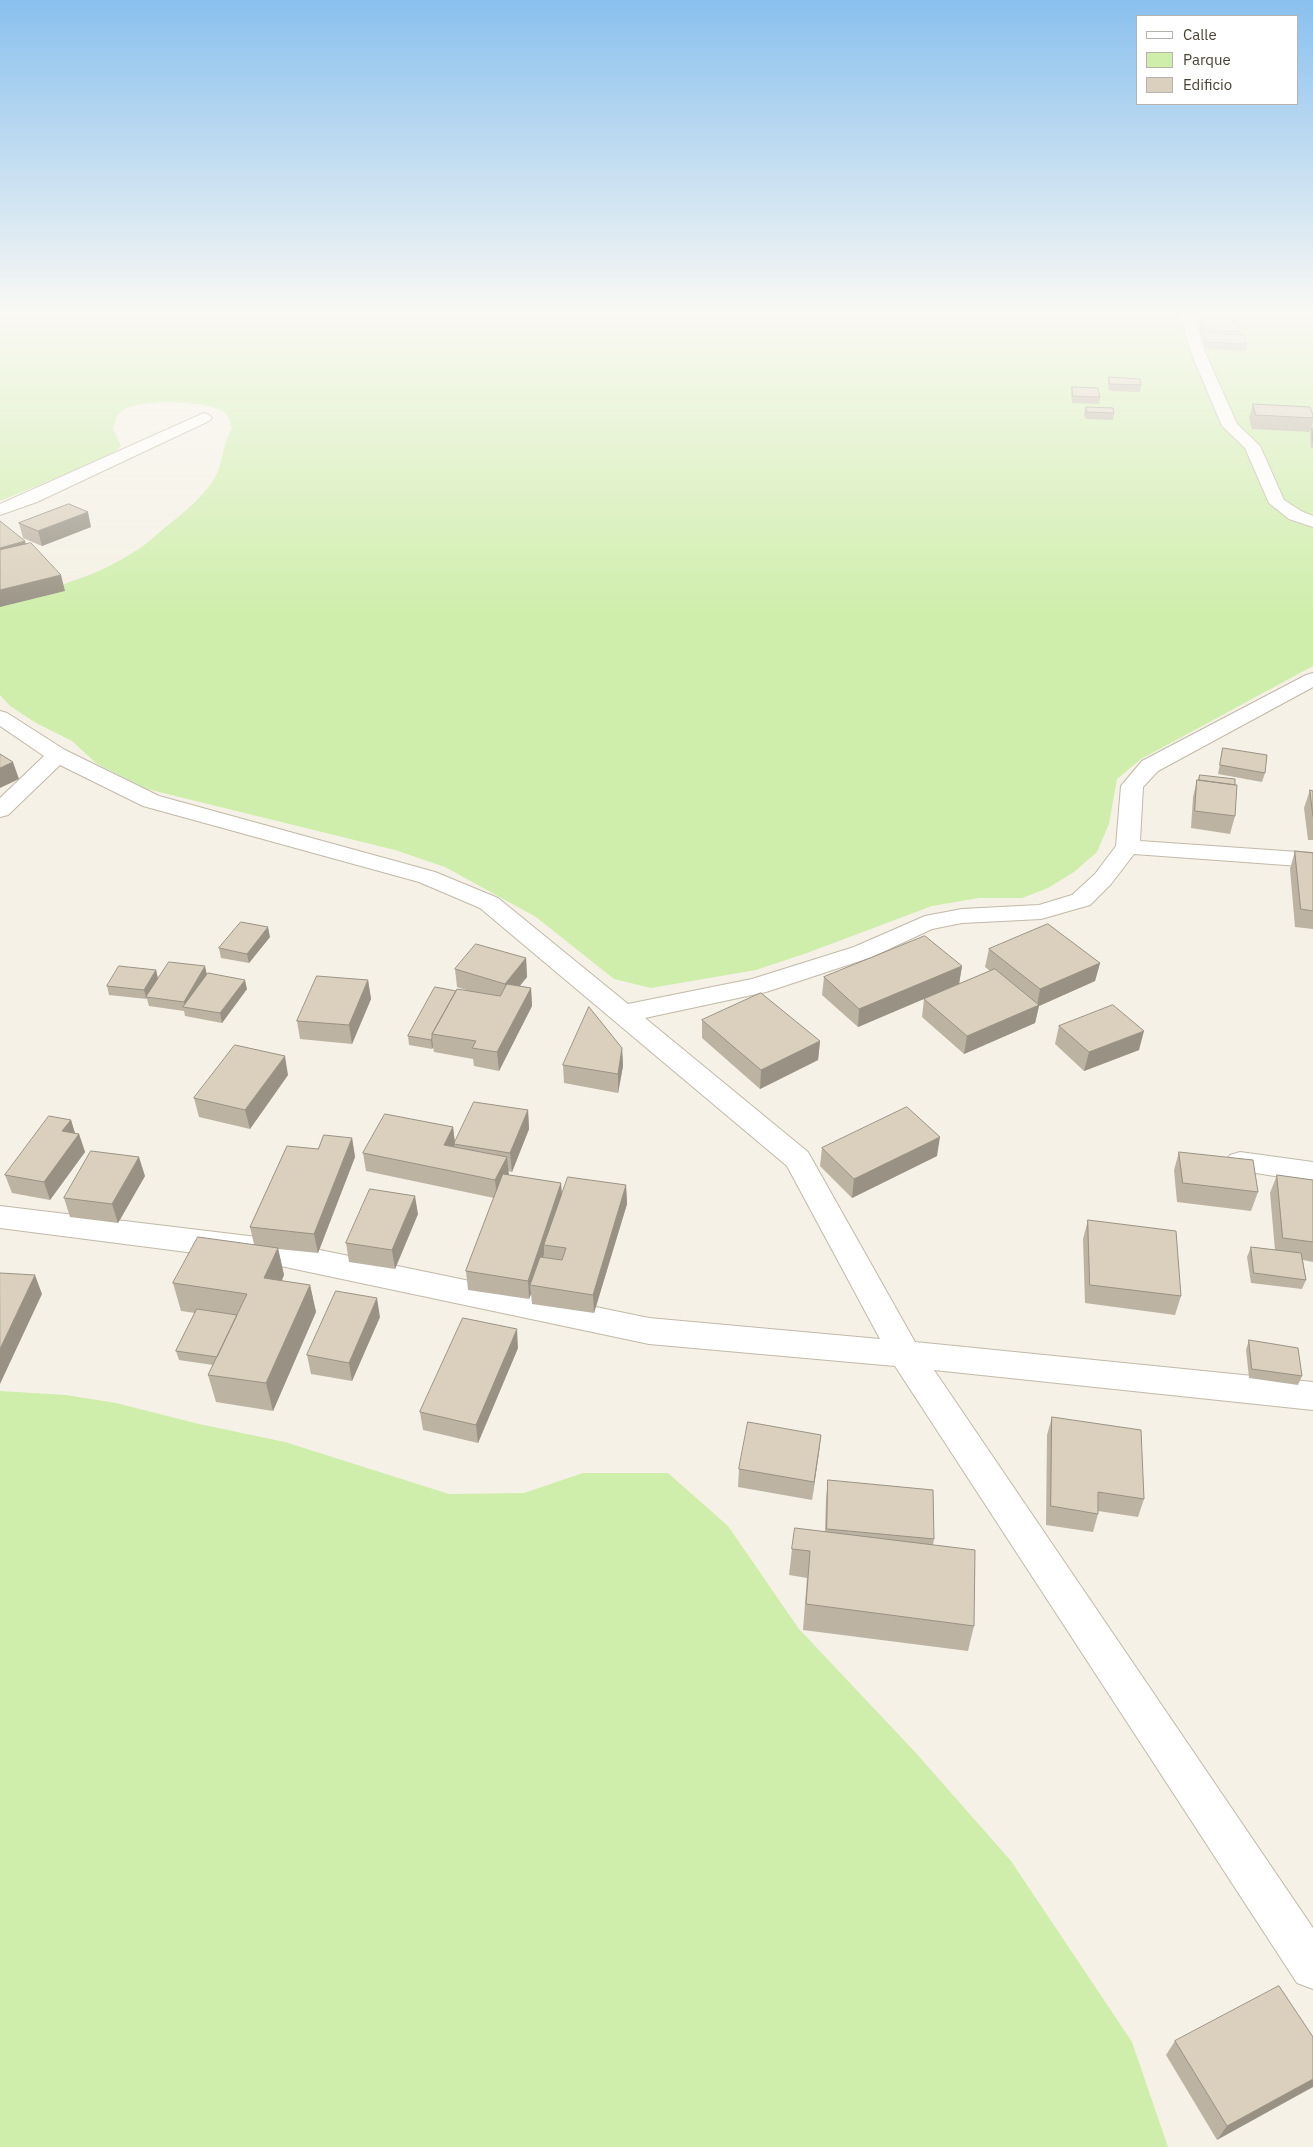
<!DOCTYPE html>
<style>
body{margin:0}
#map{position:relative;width:1313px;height:2147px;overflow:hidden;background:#f5f1e6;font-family:"IBM Plex Sans",sans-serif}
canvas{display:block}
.legend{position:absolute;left:1136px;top:15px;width:162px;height:90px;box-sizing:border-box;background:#fff;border:1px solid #b6b3ae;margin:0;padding:6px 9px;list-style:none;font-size:15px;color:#494135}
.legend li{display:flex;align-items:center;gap:10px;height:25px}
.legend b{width:25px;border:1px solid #b6b3ae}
</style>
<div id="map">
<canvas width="1313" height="2147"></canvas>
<ul class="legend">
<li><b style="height:6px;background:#fff"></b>Calle</li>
<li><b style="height:14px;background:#cfeeab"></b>Parque</li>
<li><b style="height:14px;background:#dbd0bd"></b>Edificio</li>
</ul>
</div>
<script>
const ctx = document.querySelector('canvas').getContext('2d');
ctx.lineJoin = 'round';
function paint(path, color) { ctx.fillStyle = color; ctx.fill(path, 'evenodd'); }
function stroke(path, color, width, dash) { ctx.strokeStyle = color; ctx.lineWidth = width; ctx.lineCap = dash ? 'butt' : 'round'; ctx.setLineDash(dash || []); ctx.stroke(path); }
paint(new Path2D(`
 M 0,316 L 1313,316 L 1313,666 L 1141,759 L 1117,779 L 1109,824 L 1097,852 L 1074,872 L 1048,888 L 1022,898 L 979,898 L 932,906 L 807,953 L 756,970 L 651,988 L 614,979 L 536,917 L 445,867 L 395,850 L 147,789 L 97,764 L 72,741 L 36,723 L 10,706 L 0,695 L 0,602 C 45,590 92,579 132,553 C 145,546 157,534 168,525 C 184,513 201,498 212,482 C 224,466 221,446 232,429 C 230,422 229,413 221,410 C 203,401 138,398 122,411 C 117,415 115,421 113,428 L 121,446 L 110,456 L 0,501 Z
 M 0,1391 L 66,1395 L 116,1403 L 199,1424 L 285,1442 L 449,1494 L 524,1493 L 583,1473 L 668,1473 L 728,1526 L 799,1629 L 916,1753 L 1011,1861 L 1132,2042 L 1168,2147 L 0,2147 Z`), '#cfeeab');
const street = new Path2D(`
 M 1181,316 L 1194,316 L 1204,350 L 1237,424 L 1260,446 L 1284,500 L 1301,511 L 1313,516 L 1313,527 L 1289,519 L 1269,503 L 1245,448 L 1222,426 L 1190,350 Z
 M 204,413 L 209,415 L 212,418 L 209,421 L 37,502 L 0,515 L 0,504 Z
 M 1313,673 L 1313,687 L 1158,771 L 1143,787 L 1140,841 L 1313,853 L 1313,867 L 1134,854 L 1111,884 L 1090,905 L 1041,919 L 962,923 L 932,929 L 872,957 L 766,992 L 645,1018 L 808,1152 L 915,1342 L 1313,1382 L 1313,1410 L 934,1370 L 1313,1928 L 1313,1989 L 1297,1983 L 895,1366 L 649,1344 L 257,1261 L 0,1228 L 0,1206 L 257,1237 L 649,1318 L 880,1339 L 787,1166 L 480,908 L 419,882 L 143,806 L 60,765 L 8,815 L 0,817 L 0,798 L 44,756 L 0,726 L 0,711 L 7,713 L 65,750 L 159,796 L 435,872 L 498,898 L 628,1004 L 752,979 L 854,947 L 925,916 L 962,909 L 1039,905 L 1072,895 L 1095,874 L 1116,846 L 1121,786 L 1142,761 L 1306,675 Z
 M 1240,1152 L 1313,1162 L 1313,1182 L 1230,1169 L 1225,1162 L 1230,1155 Z`);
stroke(street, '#c2b9a8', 2);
paint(street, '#fff');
paint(new Path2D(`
 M 1201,318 L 1239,332 L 1239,334 L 1247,344 L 1246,351 L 1206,349 L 1202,340 L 1203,336 L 1200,336 L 1200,325 Z
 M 1109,377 L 1141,385 L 1140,392 L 1109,391 L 1108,384 Z
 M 1072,387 L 1100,397 L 1099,404 L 1072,403 L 1071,394 Z
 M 1253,404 L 1313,415 L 1313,422 L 1310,432 L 1252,429 L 1249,418 Z
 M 1086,407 L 1114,413 L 1113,420 L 1086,419 L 1084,414 Z
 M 1312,428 L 1313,428 L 1313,448 L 1311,448 L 1310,435 Z
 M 19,523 L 91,527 L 42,546 L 23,538 Z
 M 1223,748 L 1265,773 L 1262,782 L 1218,774 Z
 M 1200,775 L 1235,816 L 1230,834 L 1191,828 L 1193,797 L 1197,780 L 1198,780 Z
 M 1310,790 L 1313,791 L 1313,840 L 1308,840 L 1304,808 Z
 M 1295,851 L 1313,853 L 1313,929 L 1295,927 L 1290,869 Z
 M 270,937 L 249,963 L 221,958 L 219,948 Z
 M 989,949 L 1100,963 L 1095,981 L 1039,1006 L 1035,1023 L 964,1054 L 922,1017 L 924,999 L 990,971 L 985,967 Z
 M 526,958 L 527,977 L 520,986 L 531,988 L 532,1006 L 499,1071 L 474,1066 L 473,1059 L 434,1052 L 433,1047 L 432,1049 L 409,1045 L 408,1036 L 456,991 L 469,991 L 457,987 L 455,969 Z
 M 962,966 L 959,984 L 858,1027 L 822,995 L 824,977 Z
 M 156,970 L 158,979 L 207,975 L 247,989 L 222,1023 L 185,1016 L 184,1011 L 149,1006 L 147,999 L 109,995 L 107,986 Z
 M 368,980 L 371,999 L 352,1044 L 300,1039 L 297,1021 Z
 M 702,1020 L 820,1041 L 818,1060 L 760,1089 L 702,1038 Z
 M 1059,1026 L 1139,1050 L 1084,1071 L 1055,1044 Z
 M 622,1048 L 623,1066 L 618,1093 L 564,1083 L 563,1065 Z
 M 288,1075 L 250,1129 L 199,1117 L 194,1098 Z
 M 528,1110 L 529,1129 L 512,1172 L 508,1171 L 509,1175 L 561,1183 L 562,1194 L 626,1185 L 627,1204 L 594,1313 L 532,1304 L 531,1294 L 529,1299 L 468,1290 L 466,1271 L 494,1198 L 366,1171 L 363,1153 L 453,1127 L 455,1143 Z
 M 71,1120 L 75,1133 L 79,1134 L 85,1152 L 50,1200 L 12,1193 L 5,1175 Z
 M 352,1138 L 355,1157 L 318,1253 L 278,1249 L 284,1275 L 282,1281 L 310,1285 L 316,1312 L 273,1411 L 216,1402 L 208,1375 L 213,1365 L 179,1360 L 176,1351 L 195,1313 L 181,1311 L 173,1283 L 254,1244 L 250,1227 L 318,1149 Z
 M 822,1148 L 937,1156 L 852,1198 L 820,1166 Z
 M 1179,1152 L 1258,1192 L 1251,1211 L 1177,1202 L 1174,1170 Z
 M 1277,1175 L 1313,1180 L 1313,1262 L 1303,1260 L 1306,1280 L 1302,1289 L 1251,1283 L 1247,1257 L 1251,1247 L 1275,1250 L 1270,1193 Z
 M 145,1176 L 118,1223 L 70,1217 L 64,1198 Z
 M 418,1214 L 395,1269 L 349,1262 L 346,1243 Z
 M 1088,1220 L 1181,1296 L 1175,1315 L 1085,1303 L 1083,1239 Z
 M 380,1317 L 352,1381 L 311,1374 L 307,1355 Z
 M 1249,1340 L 1302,1376 L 1298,1385 L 1249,1378 L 1246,1350 Z
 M 518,1348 L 478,1443 L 423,1430 L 420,1412 Z
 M 1052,1417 L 1144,1499 L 1138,1517 L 1098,1511 L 1098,1514 L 1093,1532 L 1046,1525 L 1047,1435 Z
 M 821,1435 L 812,1500 L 738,1487 L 739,1469 Z
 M 828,1480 L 934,1539 L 933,1545 L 974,1626 L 968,1651 L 803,1630 L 807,1578 L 789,1575 L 792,1549 L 825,1531 L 826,1499 Z
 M 1313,2037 L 1217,2140 L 1166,2055 L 1175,2041 Z`), '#bcb3a3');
paint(new Path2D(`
 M 88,512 L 91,527 L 42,546 L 38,531 Z
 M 25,541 L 30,556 L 0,565 L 0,548 Z
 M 61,575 L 65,591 L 0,607 L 0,590 Z
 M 13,762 L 19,779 L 0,788 L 0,768 Z
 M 268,927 L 270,937 L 249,963 L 247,954 Z
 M 526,958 L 527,977 L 506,1002 L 505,984 Z
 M 1100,963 L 1095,981 L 1039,1006 L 1035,1023 L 964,1054 L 967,1036 L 1037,1006 L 1040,989 Z
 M 205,966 L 207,975 L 185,1007 L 184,1002 Z
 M 962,966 L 959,984 L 858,1027 L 859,1009 Z
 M 156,970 L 158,979 L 146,997 L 144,990 Z
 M 245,980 L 247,989 L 222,1023 L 220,1013 Z
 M 368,980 L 371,999 L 352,1044 L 349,1025 Z
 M 531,988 L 532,1006 L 499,1071 L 497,1052 Z
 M 1144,1031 L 1139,1050 L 1084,1071 L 1089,1052 Z
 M 432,1038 L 433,1047 L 432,1049 L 431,1040 Z
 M 820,1041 L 818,1060 L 760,1089 L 761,1070 Z
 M 622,1048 L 623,1066 L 618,1093 L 618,1074 Z
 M 285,1056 L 288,1075 L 250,1129 L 245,1110 Z
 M 528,1110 L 529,1129 L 512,1172 L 510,1153 Z
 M 71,1120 L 76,1137 L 79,1134 L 85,1152 L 50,1200 L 44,1182 L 62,1131 Z
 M 453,1127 L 455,1144 L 454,1144 L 455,1147 L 444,1145 Z
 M 940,1137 L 937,1156 L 852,1198 L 854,1179 Z
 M 352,1138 L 355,1157 L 318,1253 L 314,1234 Z
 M 139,1157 L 145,1176 L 118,1223 L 112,1204 Z
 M 507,1157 L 509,1176 L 497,1199 L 495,1180 Z
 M 561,1183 L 562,1202 L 544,1245 L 544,1254 L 534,1285 L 530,1285 L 531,1294 L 529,1299 L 528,1281 Z
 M 626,1185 L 627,1204 L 594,1313 L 593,1295 Z
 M 415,1196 L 418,1214 L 395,1269 L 392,1250 Z
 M 278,1248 L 284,1275 L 270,1305 L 264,1278 Z
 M 35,1275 L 42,1294 L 0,1384 L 0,1349 Z
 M 310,1285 L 316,1312 L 273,1411 L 266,1383 Z
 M 377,1298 L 380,1317 L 352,1381 L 349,1363 Z
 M 517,1329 L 518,1348 L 478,1443 L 476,1425 Z
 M 821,1435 L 819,1453 L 812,1500 L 814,1482 Z
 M 1313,2079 L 1313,2087 L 1217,2140 L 1227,2126 Z`), '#999284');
const building = new Path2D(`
 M 1201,318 L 1238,321 L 1239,332 L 1202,329 Z
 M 1204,333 L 1244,335 L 1247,344 L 1207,342 Z
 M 1109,377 L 1140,379 L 1141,385 L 1110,384 Z
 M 1072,387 L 1098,388 L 1100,397 L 1073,396 Z
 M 1253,404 L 1310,407 L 1313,415 L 1313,418 L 1256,415 Z
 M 1086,407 L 1113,408 L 1114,413 L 1087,412 Z
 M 1312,428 L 1313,428 L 1313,441 Z
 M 69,504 L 88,512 L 38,531 L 19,523 Z
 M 0,521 L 25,541 L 0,548 Z
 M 31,543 L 61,575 L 0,590 L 0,550 Z
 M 1223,748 L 1267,755 L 1265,773 L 1220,765 Z
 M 0,754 L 13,762 L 0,768 Z
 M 1200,775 L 1235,779 L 1235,785 L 1199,780 Z
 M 1197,780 L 1237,785 L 1235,816 L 1195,811 Z
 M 1310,790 L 1313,791 L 1313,816 Z
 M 1295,851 L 1313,853 L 1313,911 L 1301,909 Z
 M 241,922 L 268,927 L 247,954 L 219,948 Z
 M 1048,924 L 1100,963 L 1040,989 L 989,949 Z
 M 925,936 L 962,966 L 859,1009 L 824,977 Z
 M 476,944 L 526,958 L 505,984 L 455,969 Z
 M 169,962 L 205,966 L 184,1002 L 146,997 Z
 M 119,966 L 156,970 L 144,990 L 107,986 Z
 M 995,969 L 1039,1005 L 967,1036 L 924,999 Z
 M 208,973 L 245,980 L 220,1013 L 183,1007 Z
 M 317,976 L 368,980 L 349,1025 L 297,1021 Z
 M 507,984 L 531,988 L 497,1052 L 472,1048 L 476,1041 L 432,1034 L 457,989 L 500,996 Z
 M 435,987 L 456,991 L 432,1034 L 432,1038 L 431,1040 L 408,1036 Z
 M 761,993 L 820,1041 L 761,1070 L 702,1020 Z
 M 1113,1005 L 1144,1031 L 1089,1052 L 1059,1026 Z
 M 589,1007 L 622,1048 L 618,1074 L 563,1065 Z
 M 235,1045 L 285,1056 L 245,1110 L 194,1098 Z
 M 474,1102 L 528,1110 L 510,1153 L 454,1144 Z
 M 907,1107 L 940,1137 L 854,1179 L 822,1148 Z
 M 385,1114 L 453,1127 L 444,1145 L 507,1157 L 495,1180 L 363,1153 Z
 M 49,1116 L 71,1120 L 62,1131 L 79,1134 L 44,1182 L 5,1175 Z
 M 324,1135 L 352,1138 L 314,1234 L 250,1227 L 287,1146 L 318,1149 Z
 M 91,1151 L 139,1157 L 112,1204 L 64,1198 Z
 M 1179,1152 L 1253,1160 L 1258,1192 L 1183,1183 Z
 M 503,1174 L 561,1183 L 528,1281 L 466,1271 Z
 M 1277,1175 L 1313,1180 L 1313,1242 L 1283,1238 Z
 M 568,1177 L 626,1185 L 593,1295 L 530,1285 L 540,1257 L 562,1260 L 566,1248 L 544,1245 Z
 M 370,1189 L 415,1196 L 392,1250 L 346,1243 Z
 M 1088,1220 L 1176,1231 L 1181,1296 L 1090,1285 Z
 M 198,1237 L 278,1248 L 264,1278 L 310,1285 L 266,1383 L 208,1375 L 247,1294 L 173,1283 Z
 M 1251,1247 L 1301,1253 L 1306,1280 L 1254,1273 Z
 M 0,1273 L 35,1275 L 0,1349 Z
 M 336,1291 L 377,1298 L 349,1363 L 307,1355 Z
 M 197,1309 L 237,1315 L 217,1357 L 176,1351 Z
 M 463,1318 L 517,1329 L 476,1425 L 420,1412 Z
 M 1249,1340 L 1298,1348 L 1302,1376 L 1252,1369 Z
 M 1052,1417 L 1141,1430 L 1144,1499 L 1098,1492 L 1098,1514 L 1051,1506 Z
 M 748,1422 L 821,1435 L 814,1482 L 739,1469 Z
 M 828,1480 L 933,1490 L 934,1539 L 827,1529 Z
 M 795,1528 L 975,1550 L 974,1626 L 806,1604 L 810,1551 L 792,1549 Z
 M 1279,1986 L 1313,2037 L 1313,2079 L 1227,2126 L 1175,2041 Z`);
paint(building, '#dbd0bd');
stroke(building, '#999284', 1);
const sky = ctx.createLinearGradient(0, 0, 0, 616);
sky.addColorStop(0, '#89c0ee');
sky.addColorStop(0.51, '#faf9f4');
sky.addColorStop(1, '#faf9f400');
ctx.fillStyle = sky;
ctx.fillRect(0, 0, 1313, 616);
</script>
